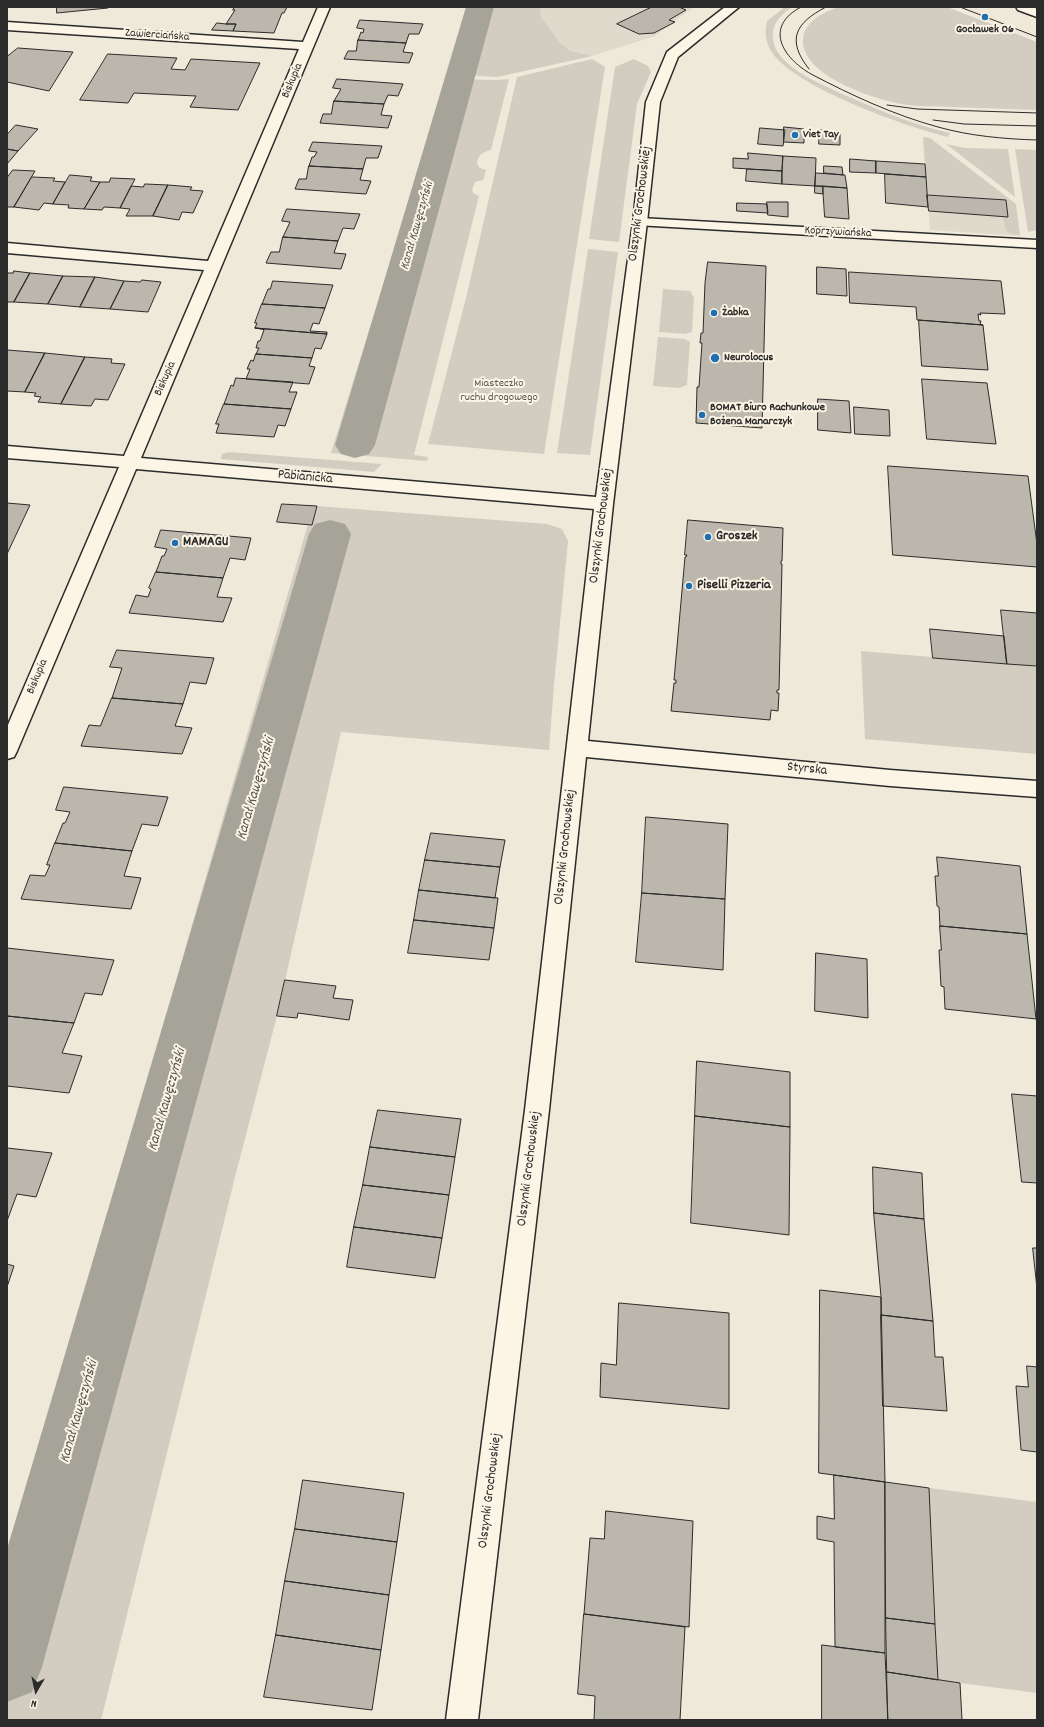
<!DOCTYPE html>
<meta charset="utf-8">
<style>
body{margin:0}
#map{position:relative;width:1044px;height:1727px;overflow:hidden;background:#efe9da;font-family:Dekko,sans-serif}
canvas{display:block}
.frame{position:absolute;inset:0;border:8px solid #2b2b2b;pointer-events:none}
.north{position:absolute;left:16px;top:1671px;width:40px;height:40px;-webkit-text-stroke:3px #fcf5e5;paint-order:stroke;rotate:189deg;font-size:11px;font-weight:700;line-height:16px;text-align:center;color:#2b2b2b}
.north::after{content:'';display:block;margin:auto;width:14px;height:18px;background:#2b2b2b;clip-path:polygon(50% 0,100% 100%,50% 72%,0 100%)}
</style>
<div id="map">
<canvas width="1044" height="1727"></canvas>
<div class="frame"></div>
<div class="north">N</div>
</div>
<script>
const ctx = document.querySelector('canvas').getContext('2d');
ctx.lineJoin = 'round';
function paint(path, color) { ctx.fillStyle = color; ctx.fill(path, 'evenodd'); }
function stroke(path, color, width, dash) { ctx.strokeStyle = color; ctx.lineWidth = width; ctx.lineCap = dash ? 'butt' : 'round'; ctx.setLineDash(dash || []); ctx.stroke(path); }
function write(font, color, halo, rows, align = 'center') {
  ctx.font = font + ' Dekko,sans-serif'; ctx.lineWidth = 4; ctx.setLineDash([]); ctx.textBaseline = 'middle'; ctx.strokeStyle = halo; ctx.fillStyle = color; for (const [text, x, y, turn = 0] of rows) {
    ctx.save(); ctx.translate(x, y); ctx.rotate((+turn || 0) * Math.PI / 180); ctx.textAlign = isNaN(turn) ? turn : align; if (halo) ctx.strokeText(text, 0, 0); ctx.fillText(text, 0, 0); ctx.restore();
  }
}
paint(new Path2D(`
 M 494,7 L 694,7 L 655,36 L 636,42 L 592,56 L 497,77 L 475,76 Z
 M 927,195 L 1006,200 L 1012,234 L 1020,235 L 1020,236 L 930,230 Z`), '#e0dacc');
paint(new Path2D(`
 M 466,7 L 540,7 L 541,17 L 560,43 L 570,51 L 592,56 L 497,77 L 448,74 Z
 M 785,7 L 792,7 C 782,14 774,21 773,33 C 769,65 824,85 847,96 C 881,111 914,125 950,133 L 948,137 C 907,127 793,87 771,51 C 765,40 765,33 767,21 Z
 M 839,7 L 947,7 L 1037,42 L 1037,110 C 1009,109 980,108 952,107 C 935,106 917,107 901,104 C 873,99 801,75 803,40 C 804,21 824,12 839,7 Z
 M 592,59 L 605,67 L 544,454 L 428,444 L 466,298 L 517,77 Z
 M 634,59 L 648,66 L 651,72 L 637,104 L 619,242 L 589,239 L 615,67 Z
 M 443,79 L 496,80 L 509,79 L 491,150 C 482,152 478,155 477,164 L 480,168 L 486,170 L 483,180 L 475,182 L 472,190 L 473,193 L 479,196 L 414,455 L 428,457 L 427,461 L 331,453 L 446,81 Z
 M 923,137 L 930,138 L 1016,204 L 1020,235 L 1012,234 L 1006,231 L 1003,216 L 1008,216 L 1006,200 L 927,195 Z
 M 946,144 L 965,148 L 1008,149 L 1015,197 Z
 M 1015,149 L 1037,150 L 1037,230 L 1028,232 Z
 M 588,249 L 618,252 L 590,455 L 557,453 Z
 M 663,289 L 690,291 L 694,298 L 692,332 L 685,334 L 659,332 Z
 M 658,337 L 685,339 L 690,342 L 687,385 L 679,388 L 653,386 Z
 M 229,452 L 382,464 L 374,472 L 221,459 L 222,454 Z
 M 317,506 L 547,524 L 562,529 L 568,541 L 554,685 L 549,750 L 341,732 L 277,1016 L 236,1173 L 101,1720 L 7,1720 L 7,1566 L 69,1357 L 132,1132 L 163,1031 L 187,942 L 308,524 L 312,524 Z
 M 861,651 L 1037,666 L 1037,754 L 865,739 Z
 M 929,1488 L 1037,1502 L 1037,1693 L 938,1680 Z`), '#d2cdc0');
paint(new Path2D(`
 M 466,7 L 494,7 L 375,445 L 369,454 L 355,458 L 341,454 L 335,445 Z
 M 330,520 L 345,524 L 351,534 L 42,1667 L 32,1692 L 7,1702 L 7,1549 L 309,534 L 315,524 Z`), '#a6a399');
const building = new Path2D(`
 M 57,7 L 108,7 L 108,8 L 57,13 Z
 M 235,7 L 287,7 L 284,13 L 282,13 L 274,33 L 233,31 L 236,24 L 226,24 L 235,10 L 233,10 Z
 M 652,7 L 679,7 L 686,10 L 669,20 L 675,22 L 654,33 L 639,34 L 617,24 Z
 M 360,20 L 423,24 L 419,34 L 409,34 L 406,43 L 358,40 L 361,32 L 363,33 L 364,29 L 357,28 Z
 M 217,23 L 226,24 L 236,24 L 233,31 L 212,30 Z
 M 358,40 L 406,43 L 403,52 L 413,53 L 409,63 L 344,59 L 348,51 L 356,51 Z
 M 18,48 L 73,52 L 49,91 L 7,82 L 7,57 Z
 M 108,54 L 177,58 L 171,69 L 185,70 L 191,59 L 260,63 L 238,110 L 190,107 L 196,96 L 134,93 L 128,103 L 80,100 Z
 M 337,79 L 403,84 L 398,96 L 388,95 L 384,104 L 334,101 L 341,89 L 333,88 Z
 M 334,101 L 384,104 L 381,115 L 392,116 L 388,128 L 320,123 L 323,114 L 331,114 Z
 M 16,125 L 38,129 L 18,151 L 7,149 L 7,135 Z
 M 784,127 L 804,129 L 804,143 L 784,142 Z
 M 760,128 L 785,130 L 783,146 L 758,144 Z
 M 820,130 L 840,131 L 840,145 L 819,144 Z
 M 313,142 L 382,146 L 378,158 L 366,158 L 363,169 L 309,166 L 312,157 L 314,157 L 317,152 L 309,151 Z
 M 7,149 L 18,151 L 7,164 Z
 M 748,153 L 783,156 L 782,171 L 733,168 L 733,158 L 748,159 Z
 M 783,156 L 816,158 L 815,186 L 782,184 Z
 M 850,159 L 876,161 L 876,173 L 850,172 Z
 M 876,161 L 925,164 L 926,177 L 876,173 Z
 M 309,166 L 363,169 L 360,180 L 371,181 L 366,194 L 295,189 L 299,179 L 306,179 Z
 M 824,166 L 842,167 L 843,175 L 824,173 Z
 M 747,169 L 782,171 L 782,184 L 746,181 Z
 M 13,170 L 35,171 L 14,207 L 7,207 L 7,178 Z
 M 816,173 L 845,175 L 847,188 L 815,186 Z
 M 885,174 L 926,177 L 928,207 L 886,203 Z
 M 70,175 L 92,177 L 90,181 L 100,182 L 84,209 L 68,208 L 69,205 L 53,204 Z
 M 32,177 L 55,178 L 53,181 L 65,182 L 53,204 L 44,203 L 39,210 L 14,207 Z
 M 111,178 L 135,179 L 120,208 L 104,207 L 102,210 L 84,209 L 100,182 L 109,182 Z
 M 145,184 L 168,185 L 153,216 L 126,216 L 130,209 L 120,208 L 131,186 L 143,187 Z
 M 168,185 L 192,187 L 190,190 L 203,191 L 193,213 L 182,212 L 179,220 L 153,216 Z
 M 815,186 L 823,186 L 823,194 L 815,193 Z
 M 823,186 L 847,188 L 849,219 L 825,217 Z
 M 927,195 L 1006,200 L 1008,217 L 929,211 Z
 M 767,202 L 788,202 L 788,217 L 768,215 Z
 M 737,203 L 767,204 L 768,213 L 737,211 Z
 M 287,209 L 360,214 L 354,229 L 343,228 L 338,241 L 283,237 L 290,222 L 282,221 Z
 M 283,237 L 338,241 L 334,253 L 346,254 L 341,269 L 266,263 L 271,252 L 279,252 Z
 M 708,262 L 766,266 L 762,428 L 696,423 L 697,387 L 699,387 L 702,343 L 700,343 L 701,333 L 703,333 L 705,283 Z
 M 817,267 L 846,269 L 847,296 L 817,294 Z
 M 14,271 L 30,273 L 14,302 L 7,302 L 7,273 L 13,273 Z
 M 849,272 L 1001,281 L 1005,314 L 980,313 L 981,315 L 978,314 L 979,321 L 981,321 L 980,324 L 983,325 L 917,320 L 916,307 L 850,303 Z
 M 30,273 L 63,276 L 48,304 L 14,302 Z
 M 63,276 L 95,277 L 80,307 L 48,304 Z
 M 95,277 L 124,281 L 110,309 L 80,307 Z
 M 142,280 L 161,282 L 148,312 L 110,309 L 124,281 L 140,282 Z
 M 273,281 L 333,285 L 325,308 L 262,304 L 268,289 L 270,289 Z
 M 262,304 L 325,308 L 319,324 L 313,323 L 310,331 L 327,332 L 327,334 L 255,328 L 257,323 L 255,323 Z
 M 919,320 L 983,325 L 988,370 L 922,366 Z
 M 255,328 L 327,334 L 321,349 L 315,348 L 312,358 L 256,354 L 259,348 L 256,348 L 258,341 L 260,341 L 264,330 Z
 M 7,350 L 45,353 L 25,392 L 7,391 Z
 M 45,353 L 85,357 L 61,404 L 38,402 L 41,397 L 34,396 L 36,393 L 25,392 Z
 M 256,354 L 312,358 L 309,366 L 315,367 L 309,384 L 246,379 L 250,369 L 247,369 L 251,360 L 253,361 Z
 M 85,357 L 112,359 L 111,363 L 125,364 L 108,400 L 95,399 L 91,406 L 61,404 Z
 M 236,378 L 293,382 L 289,392 L 297,392 L 291,409 L 224,404 L 231,385 L 233,386 Z
 M 922,379 L 987,383 L 996,444 L 927,439 Z
 M 818,399 L 849,401 L 851,433 L 818,430 Z
 M 224,404 L 291,409 L 285,426 L 278,425 L 274,437 L 216,433 L 219,424 L 216,424 Z
 M 854,407 L 889,410 L 890,436 L 855,434 Z
 M 888,466 L 1028,476 L 1037,544 L 1037,567 L 893,555 Z
 M 7,503 L 30,505 L 7,554 Z
 M 282,504 L 317,506 L 312,525 L 277,522 Z
 M 688,520 L 783,528 L 782,561 L 781,561 L 781,564 L 782,564 L 779,690 L 777,690 L 777,693 L 779,693 L 778,711 L 771,710 L 770,720 L 671,711 L 674,683 L 676,683 L 676,680 L 674,680 L 685,557 L 686,557 L 687,555 L 685,555 Z
 M 161,530 L 251,538 L 245,560 L 230,558 L 223,578 L 156,572 L 162,556 L 164,556 L 167,549 L 155,547 Z
 M 156,572 L 223,578 L 217,597 L 232,598 L 223,622 L 129,613 L 136,595 L 148,597 L 151,589 L 149,588 Z
 M 1001,610 L 1037,613 L 1037,666 L 1007,664 Z
 M 930,629 L 1004,636 L 1007,664 L 933,658 Z
 M 117,650 L 214,658 L 206,684 L 190,682 L 183,704 L 112,698 L 122,668 L 110,667 Z
 M 112,698 L 183,704 L 175,726 L 192,728 L 182,754 L 81,746 L 89,725 L 100,726 Z
 M 64,787 L 168,797 L 158,826 L 142,824 L 132,851 L 55,843 L 63,823 L 65,823 L 70,812 L 56,810 Z
 M 646,817 L 728,824 L 725,899 L 642,893 Z
 M 431,833 L 505,840 L 500,867 L 425,860 Z
 M 55,843 L 132,851 L 124,876 L 141,878 L 131,909 L 21,899 L 30,875 L 45,876 L 50,865 L 47,865 Z
 M 937,857 L 1020,866 L 1027,934 L 940,926 L 939,907 L 937,906 L 935,876 L 938,876 Z
 M 425,860 L 500,867 L 495,898 L 419,890 Z
 M 419,890 L 498,898 L 494,928 L 414,920 Z
 M 642,893 L 725,899 L 723,970 L 636,962 Z
 M 414,920 L 494,928 L 489,960 L 408,953 Z
 M 940,926 L 1027,934 L 1036,1019 L 945,1009 L 944,987 L 941,986 L 939,950 L 941,950 Z
 M 7,948 L 114,960 L 102,995 L 85,993 L 74,1023 L 7,1016 Z
 M 816,953 L 867,959 L 868,1018 L 815,1011 Z
 M 285,980 L 336,986 L 333,998 L 353,1000 L 349,1020 L 298,1013 L 297,1018 L 277,1016 Z
 M 7,1016 L 74,1023 L 62,1053 L 82,1056 L 69,1093 L 7,1086 Z
 M 697,1061 L 790,1072 L 790,1127 L 695,1116 Z
 M 1012,1094 L 1037,1096 L 1037,1183 L 1022,1182 Z
 M 378,1110 L 461,1119 L 455,1157 L 370,1147 Z
 M 695,1116 L 790,1127 L 789,1235 L 691,1223 Z
 M 370,1147 L 455,1157 L 449,1195 L 363,1185 Z
 M 7,1148 L 52,1153 L 36,1197 L 17,1194 L 7,1221 Z
 M 873,1167 L 922,1173 L 924,1219 L 874,1213 Z
 M 363,1185 L 449,1195 L 442,1238 L 354,1227 Z
 M 874,1213 L 924,1219 L 933,1321 L 881,1315 L 881,1297 Z
 M 354,1227 L 442,1238 L 435,1278 L 347,1267 Z
 M 1033,1248 L 1037,1248 L 1037,1288 Z
 M 7,1264 L 14,1266 L 7,1287 Z
 M 820,1290 L 881,1297 L 885,1482 L 819,1473 Z
 M 619,1303 L 729,1313 L 729,1409 L 600,1397 L 601,1363 L 616,1365 Z
 M 881,1315 L 933,1321 L 935,1357 L 943,1357 L 947,1411 L 883,1406 Z
 M 1027,1366 L 1037,1367 L 1037,1452 L 1021,1450 L 1016,1386 L 1028,1387 Z
 M 834,1475 L 885,1482 L 885,1653 L 835,1647 L 834,1542 L 817,1539 L 817,1516 L 834,1519 Z
 M 303,1480 L 404,1493 L 397,1542 L 295,1529 Z
 M 885,1482 L 929,1488 L 935,1624 L 886,1618 Z
 M 606,1511 L 693,1521 L 689,1627 L 584,1614 L 590,1538 L 604,1539 Z
 M 295,1529 L 397,1542 L 389,1595 L 285,1581 Z
 M 285,1581 L 389,1595 L 381,1650 L 276,1635 Z
 M 584,1614 L 685,1627 L 680,1720 L 594,1720 L 595,1696 L 578,1694 Z
 M 886,1618 L 935,1624 L 938,1680 L 887,1672 Z
 M 276,1635 L 381,1650 L 372,1710 L 264,1697 Z
 M 822,1645 L 885,1653 L 888,1720 L 822,1720 Z
 M 887,1672 L 960,1683 L 962,1720 L 888,1720 Z`);
paint(building, '#bcb7ac');
stroke(building, '#2b2b2b', 1);
const lane = new Path2D(`
 M 640,218 L 1037,240 L 1037,248 L 636,225 L 634,222 L 636,219 Z`);
const street = new Path2D(`
 M 318,7 L 330,7 L 141,458 L 596,497 L 633,222 L 646,102 L 667,52 L 725,7 L 739,7 L 678,57 L 660,102 L 647,222 L 613,504 L 588,741 L 890,770 L 1037,781 L 1037,797 L 890,786 L 586,757 L 549,1110 L 478,1720 L 446,1720 L 525,1110 L 594,509 L 136,469 L 17,751 L 14,757 L 7,759 L 7,727 L 119,467 L 7,458 L 7,446 L 124,456 L 204,270 L 7,253 L 7,243 L 208,261 L 299,49 L 7,30 L 7,22 L 303,42 Z`);
const secondary = new Path2D(`
 M 1016,7 L 1033,7 L 1037,9 L 1037,17 L 1018,10 Z`);
stroke(lane, '#2b2b2b', 3);
stroke(street, '#2b2b2b', 3);
stroke(secondary, '#2b2b2b', 3);
paint(lane, '#fcf5e5');
paint(street, '#fcf5e5');
paint(secondary, '#fcf5e5');
stroke(new Path2D(`
 M 801,7 C 763,27 783,58 811,74 C 851,95 894,115 938,127 C 970,136 1004,139 1037,140
 M 960,7 L 1037,37
 M 809,69 C 786,40 795,23 826,7
 M 887,105 L 917,109 L 1037,113
 M 933,120 L 964,124 L 1037,126`), '#2b2b2b', 1);
for (const [x, y, r, color] of [
 [985,17,4,"#1f6fb2"],
 [795,135,4,"#1f6fb2"],
 [714,313,4,"#1f6fb2"],
 [715,358,5,"#1f6fb2"],
 [702,415,4,"#1f6fb2"],
 [708,537,4,"#1f6fb2"],
 [175,543,4,"#1f6fb2"],
 [689,586,4,"#1f6fb2"]
]) { const dot = new Path2D(); dot.arc(x, y, r, 0, 2 * Math.PI); ctx.fillStyle = color; ctx.fill(dot); stroke(dot, '#fcf5e5', 1.5); }
write('bold 12px', '#2b2b2b', '#fcf5e5', [
 ["Gocławek 06",985,30,"center"],
 ["Viet Tay",803,135],
 ["Żabka",722,313],
 ["Neurolocus",724,358],
 ["BOMAT Biuro Rachunkowe",710,408],
 ["Bożena Manarczyk",710,422]
], 'left');
write('12px', '#2b2b2b', '#fcf5e5', [
 ["Zawierciańska",157,36,4],
 ["Biskupia",293,81,-67],
 ["Koprzywiańska",838,233,3],
 ["Biskupia",166,379,-66],
 ["Biskupia",38,677,-67]
]);
write('12px', '#555450', '#fcf5e5', [
 ["Miasteczko",499,384],
 ["ruchu drogowego",499,398]
]);
write('italic 13px', '#565552', '#fcf5e5', [
 ["Kanał Kawęczyński",418,226,-74]
]);
write('14px', '#2b2b2b', '#fcf5e5', [
 ["Olszynki Grochowskiej",641,204,-83],
 ["Pabianicka",305,478,5],
 ["Olszynki Grochowskiej",602,526,-83],
 ["Styrska",807,770,6],
 ["Olszynki Grochowskiej",566,847,-84],
 ["Olszynki Grochowskiej",530,1169,-83],
 ["Olszynki Grochowskiej",491,1491,-83]
]);
write('bold 14px', '#2b2b2b', '#fcf5e5', [
 ["Groszek",716,537],
 ["MAMAGU",183,543],
 ["Piselli Pizzeria",697,586]
], 'left');
write('italic 15px', '#565552', '#fcf5e5', [
 ["Kanał Kawęczyński",257,789,-74],
 ["Kanał Kawęczyński",168,1100,-74],
 ["Kanał Kawęczyński",80,1412,-74]
]);
</script>
